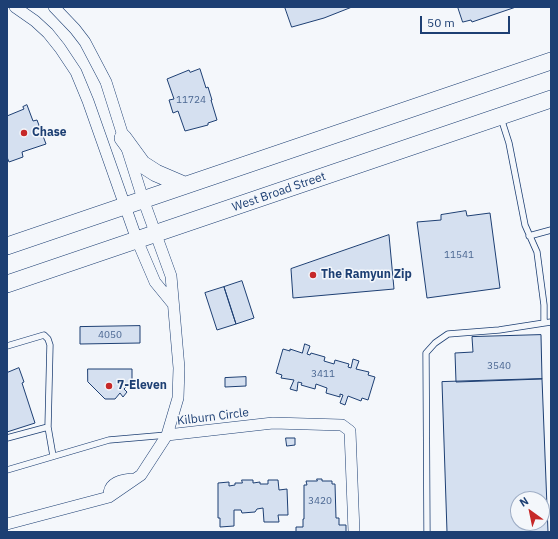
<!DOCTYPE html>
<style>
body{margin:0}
#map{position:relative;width:558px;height:539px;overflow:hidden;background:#f4f7fb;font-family:"IBM Plex Sans",sans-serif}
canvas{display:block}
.frame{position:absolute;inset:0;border:8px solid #1d3f73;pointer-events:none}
.north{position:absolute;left:510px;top:491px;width:40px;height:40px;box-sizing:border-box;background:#f4f7fb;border:1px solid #9eadc5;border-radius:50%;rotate:327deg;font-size:11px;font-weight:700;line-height:16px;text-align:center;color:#1d3f73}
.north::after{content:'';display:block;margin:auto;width:14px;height:18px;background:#c62828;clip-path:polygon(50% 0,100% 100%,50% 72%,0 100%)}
.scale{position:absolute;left:420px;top:16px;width:90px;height:18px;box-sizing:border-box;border:2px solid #1d3f73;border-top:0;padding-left:5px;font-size:12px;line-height:14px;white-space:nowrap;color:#1d3f73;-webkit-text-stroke:3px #f4f7fb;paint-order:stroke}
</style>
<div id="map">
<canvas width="558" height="539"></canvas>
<div class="frame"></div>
<div class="north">N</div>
<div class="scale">50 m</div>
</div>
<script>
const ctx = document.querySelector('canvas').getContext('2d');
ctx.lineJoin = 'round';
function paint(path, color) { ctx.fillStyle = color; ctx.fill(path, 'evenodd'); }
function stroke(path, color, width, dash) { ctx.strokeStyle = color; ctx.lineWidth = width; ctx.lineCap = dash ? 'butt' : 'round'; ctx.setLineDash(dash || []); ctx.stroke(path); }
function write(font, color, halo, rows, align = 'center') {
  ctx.font = font + ' "IBM Plex Sans",sans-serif'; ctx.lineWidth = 3; ctx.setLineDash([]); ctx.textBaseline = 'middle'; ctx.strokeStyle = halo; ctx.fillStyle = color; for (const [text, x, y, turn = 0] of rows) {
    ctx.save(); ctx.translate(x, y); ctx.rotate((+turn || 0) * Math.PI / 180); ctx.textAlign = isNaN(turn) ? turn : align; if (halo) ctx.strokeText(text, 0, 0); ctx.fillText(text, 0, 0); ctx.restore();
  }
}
const building = new Path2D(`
 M 285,7 L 352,7 L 324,18 L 292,27 Z
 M 458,7 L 516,7 L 472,22 L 471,20 L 463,22 Z
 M 200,69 L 206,88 L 208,87 L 212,100 L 211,100 L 217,120 L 208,123 L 208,125 L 185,131 L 178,111 L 173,113 L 169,100 L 174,99 L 167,79 L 189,70 L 190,72 Z
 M 27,105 L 33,121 L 37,120 L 46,144 L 22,152 L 23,157 L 9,162 L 7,157 L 7,116 L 24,109 L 23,107 Z
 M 466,211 L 467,216 L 490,213 L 500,288 L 427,298 L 417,222 L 441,220 L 441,215 Z
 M 389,235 L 394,289 L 293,298 L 291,269 Z
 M 242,281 L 254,318 L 236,324 L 224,287 Z
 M 224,287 L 236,324 L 217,330 L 205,293 Z
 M 140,326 L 140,343 L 80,344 L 80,327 Z
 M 541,335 L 542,379 L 456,382 L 455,353 L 473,352 L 472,337 Z
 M 305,344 L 310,346 L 307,354 L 310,355 L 311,353 L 325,357 L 324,361 L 334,364 L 335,360 L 349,364 L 348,367 L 351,368 L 353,359 L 359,361 L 356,369 L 369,372 L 368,375 L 375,377 L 368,400 L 362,398 L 361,401 L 348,396 L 345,405 L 340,403 L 343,395 L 340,394 L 340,397 L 326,393 L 327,388 L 316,384 L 315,389 L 301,385 L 302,383 L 298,382 L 297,391 L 290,389 L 294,380 L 281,378 L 282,375 L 276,373 L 283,349 L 290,351 L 290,349 L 302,353 Z
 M 19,368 L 24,382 L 22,383 L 35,423 L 7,432 L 7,373 Z
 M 88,369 L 132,369 L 132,381 L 124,389 L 127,392 L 123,397 L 120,393 L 115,399 L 105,399 L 88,382 Z
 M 246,377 L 246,386 L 225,387 L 225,378 Z
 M 542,379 L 548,532 L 447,532 L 442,382 ZM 518,499 L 542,499 L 542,523 L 518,523 Z
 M 286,438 L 295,438 L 295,445 L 287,446 Z
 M 317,479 L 322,479 L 322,481 L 332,481 L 332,484 L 335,484 L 336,518 L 339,518 L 339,525 L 346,525 L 346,532 L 296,532 L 296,527 L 303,527 L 303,519 L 304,519 L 304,485 L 307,485 L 306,481 L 317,481 Z
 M 242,480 L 253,480 L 253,483 L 260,482 L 260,484 L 268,484 L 268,480 L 278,480 L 279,490 L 287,489 L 288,515 L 278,515 L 279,522 L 264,522 L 263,508 L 257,509 L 255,512 L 242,513 L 241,510 L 234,510 L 234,526 L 220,527 L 220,518 L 218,518 L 218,483 L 229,482 L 229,486 L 235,485 L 235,483 L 242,483 Z`);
paint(building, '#d5e0f0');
stroke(building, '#1d3f73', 1);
const service = new Path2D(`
 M 501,118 L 509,143 L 525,225 L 537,252 L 544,305 L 544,323 L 551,322
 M 529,236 L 551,230
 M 7,346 L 44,335 L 48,339 L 50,345 L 48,427 L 53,456
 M 7,438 L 48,427
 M 7,470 L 109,440 L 167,435
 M 427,532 L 426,353 L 435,343 L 448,334 L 499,330 L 544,323`);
const minor = new Path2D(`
 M 15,7 L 35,21 L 48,33 L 60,48 L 76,72 L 88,101 L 137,240 L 155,282 L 173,304
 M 167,435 L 273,423 L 342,425 L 350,431 L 354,532
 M 109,497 C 108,483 120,480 131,479
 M 7,524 L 109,497 L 141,475 L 167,435 L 178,398 L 179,368 L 171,276 L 143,199 L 106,82 L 85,42 L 75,29 L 54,7`);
const primary = new Path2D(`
 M 123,138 L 142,164 L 156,173 L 184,185
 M 7,246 L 551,61
 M 7,284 L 551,99`);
stroke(service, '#1d3f73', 7);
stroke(minor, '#1d3f73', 12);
stroke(primary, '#1d3f73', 18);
stroke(service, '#f4f7fb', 5.5);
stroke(minor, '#f4f7fb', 11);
stroke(primary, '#f4f7fb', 17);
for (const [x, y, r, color] of [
 [24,133,4,"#c62828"],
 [313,275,4,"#c62828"],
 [109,386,4,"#c62828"]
]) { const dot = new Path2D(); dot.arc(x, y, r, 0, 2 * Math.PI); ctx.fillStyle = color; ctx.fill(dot); stroke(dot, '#f4f7fb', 1.5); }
write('10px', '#4b6792', null, [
 ["11724",191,100],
 ["11541",459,255],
 ["4050",110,335],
 ["3540",499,366],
 ["3411",323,374],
 ["3420",320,501]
]);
write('bold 12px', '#1d3f73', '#f4f7fb', [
 ["Chase",32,133],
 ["The Ramyun Zip",321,275],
 ["7-Eleven",117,386]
], 'left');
write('12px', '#1d3f73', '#f4f7fb', [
 ["West Broad Street",279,192,-19],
 ["Kilburn Circle",213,417,-7]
]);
</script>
